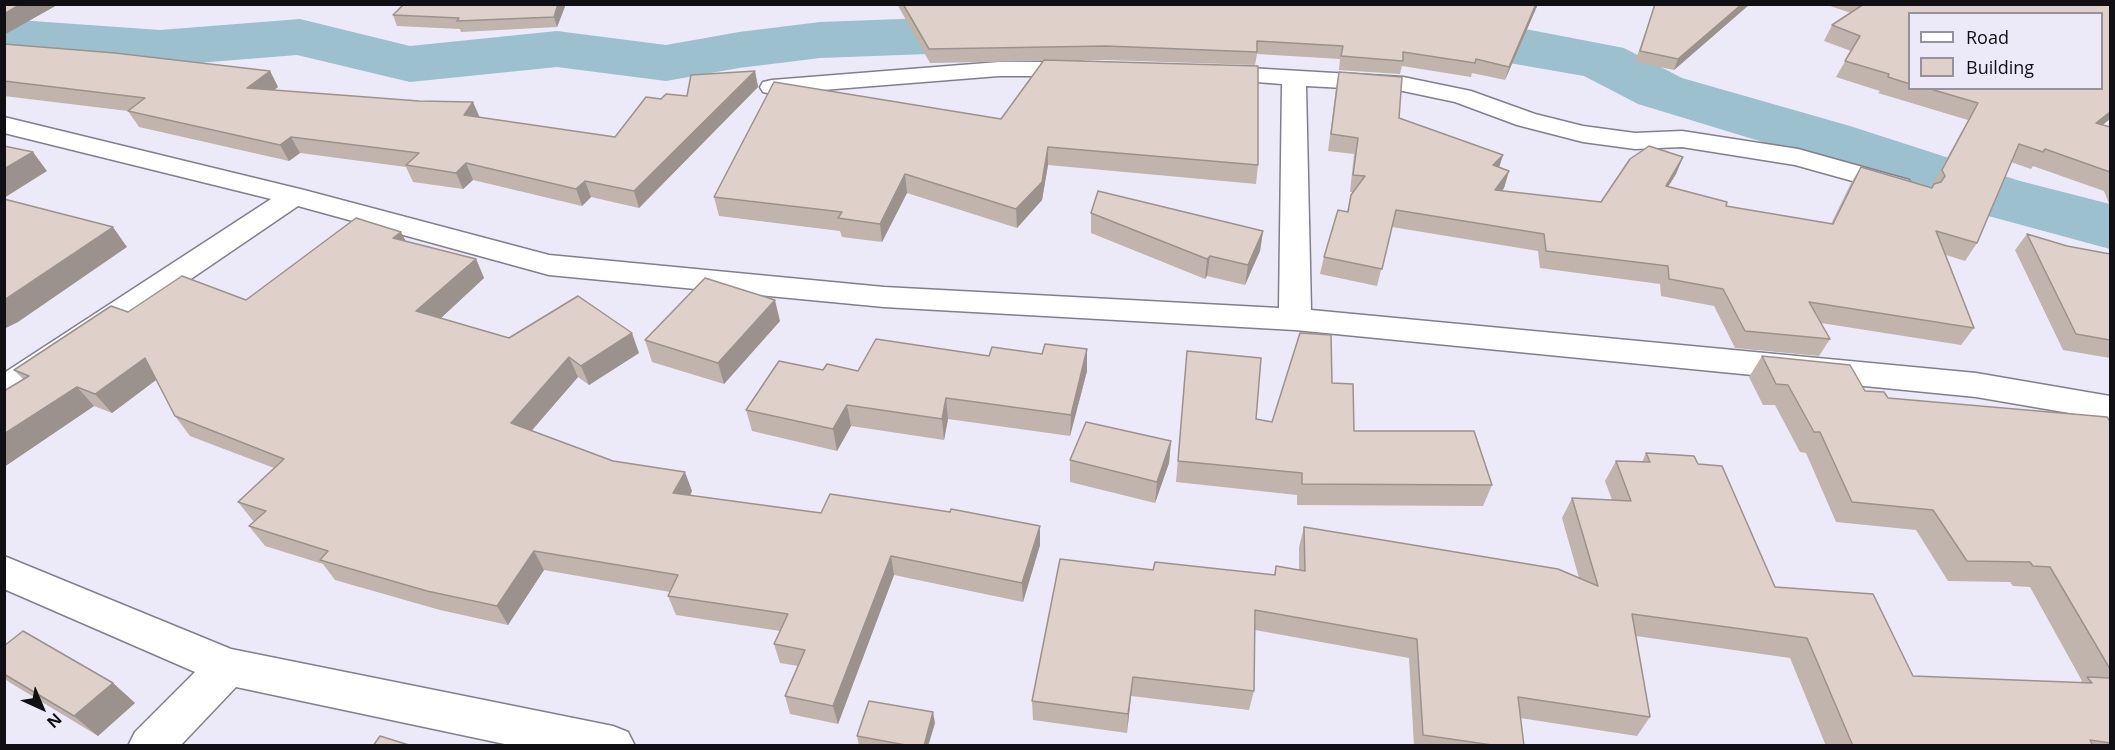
<!DOCTYPE html>
<style>
body{margin:0}
#map{position:relative;width:2115px;height:750px;overflow:hidden;background:#ece9f8;font-family:"Open Sans",sans-serif}
canvas{display:block}
.frame{position:absolute;inset:0;border:6px solid #100f14;pointer-events:none}
.legend{position:absolute;left:1908px;top:12px;width:195px;height:78px;box-sizing:border-box;background:#ece9f8;border:2px solid #94929d;margin:0;padding:8px 10px;list-style:none;font-size:18px;color:#100f14}
.legend li{display:flex;align-items:center;gap:12px;height:30px}
.legend b{width:30px;border:2px solid #94929d}
.north{position:absolute;left:12px;top:678px;width:60px;height:60px;-webkit-text-stroke:4px #ece9f8;paint-order:stroke;rotate:136deg;font-size:16px;font-weight:700;line-height:24px;text-align:center;color:#100f14}
.north::after{content:'';display:block;margin:auto;width:21px;height:27px;background:#100f14;clip-path:polygon(50% 0,100% 100%,50% 72%,0 100%)}
</style>
<div id="map">
<canvas width="2115" height="750"></canvas>
<div class="frame"></div>
<ul class="legend">
<li><b style="height:8px;background:#fff"></b>Road</li>
<li><b style="height:16px;background:#dfd1c9"></b>Building</li>
</ul>
<div class="north">N</div>
</div>
<script>
const ctx = document.querySelector('canvas').getContext('2d');
ctx.lineJoin = 'round';
function paint(path, color) { ctx.fillStyle = color; ctx.fill(path, 'evenodd'); }
function stroke(path, color, width, dash) { ctx.strokeStyle = color; ctx.lineWidth = width; ctx.lineCap = dash ? 'butt' : 'round'; ctx.setLineDash(dash || []); ctx.stroke(path); }
paint(new Path2D(`
 M 1032,9 L 1053,15 L 1061,27 L 1053,39 L 1032,45 L 928,54 L 820,58 L 739,68 L 666,81 L 557,67 L 410,82 L 297,55 L 160,66 L 4,55 L 4,19 L 160,30 L 300,19 L 410,46 L 557,31 L 666,45 L 739,32 L 820,22 L 928,18 Z
 M 1404,11 L 1494,23 L 1624,48 L 1682,78 L 1850,126 L 2020,181 L 2110,204 L 2110,249 L 1970,211 L 1802,154 L 1638,104 L 1584,76 L 1383,41 L 1375,29 L 1383,17 Z`), '#9cc0ce');
const minor = new Path2D(`
 M 999,62 L 1082,62 L 1091,64 L 1094,69 L 1091,74 L 1082,76 L 999,76 L 772,94 L 763,92 L 760,87 L 763,82 L 772,80 Z
 M 1214,66 L 1403,77 L 1471,91 L 1535,114 L 1583,126 L 1635,133 L 1682,131 L 1798,149 L 1909,180 L 1913,186 L 1909,192 L 1899,194 L 1795,165 L 1682,147 L 1635,149 L 1583,142 L 1517,125 L 1455,102 L 1403,91 L 1306,86 L 1311,310 L 1976,373 L 2110,396 L 2110,420 L 1976,397 L 1295,330 L 884,307 L 549,275 L 298,206 L 16,398 L 4,402 L 4,373 L 271,199 L 4,133 L 4,117 L 304,190 L 549,255 L 884,287 L 1279,308 L 1282,84 L 1205,78 L 1202,73 L 1205,68 Z
 M 4,556 L 231,649 L 613,726 L 628,732 L 635,746 L 514,746 L 236,687 L 180,746 L 128,746 L 135,732 L 195,672 L 4,589 Z`);
stroke(minor, '#827f8c', 3);
paint(minor, '#fff');
paint(new Path2D(`
 M 404,4 L 566,4 L 557,27 L 461,32 L 460,29 L 397,26 L 393,15 Z
 M 897,4 L 1538,4 L 1505,80 L 1472,73 L 1471,77 L 1402,66 L 1400,74 L 1339,70 L 1340,59 L 1257,54 L 1255,65 L 1105,60 L 1050,61 L 1258,165 L 1256,184 L 1048,165 L 1042,200 L 1017,228 L 907,193 L 882,242 L 842,237 L 840,231 L 719,216 L 714,197 L 1001,119 L 1044,61 L 930,63 Z
 M 1655,4 L 1750,4 L 1674,70 L 1635,62 Z
 M 1824,4 L 2110,4 L 2110,119 L 2103,125 L 2110,127 L 2110,206 L 2104,191 L 2033,166 L 2031,169 L 2011,162 L 1977,243 L 1965,261 L 1946,255 L 1974,328 L 1961,345 L 1821,323 L 1830,339 L 1819,356 L 1735,348 L 1714,306 L 1661,296 L 1660,284 L 1540,268 L 1538,251 L 1392,227 L 1377,286 L 1320,274 L 1324,257 L 1347,212 L 1351,195 L 1353,192 L 1350,192 L 1354,154 L 1328,151 L 1336,88 L 1339,72 L 1399,118 L 1503,155 L 1499,167 L 1509,171 L 1504,188 L 1502,191 L 1601,202 L 1683,157 L 1676,174 L 1668,187 L 1726,206 L 1831,224 L 1851,183 L 1861,167 L 1932,188 L 1931,187 L 1968,120 L 1878,93 L 1880,91 L 1836,77 L 1851,51 L 1824,41 L 1832,25 L 1851,13 ZM 1910,14 L 2102,88 L 1910,88 Z
 M 4,44 L 270,71 L 278,87 L 274,90 L 615,137 L 661,99 L 687,96 L 755,71 L 758,87 L 639,208 L 591,197 L 582,206 L 473,180 L 463,189 L 413,182 L 406,167 L 300,153 L 289,161 L 139,127 L 128,111 L 4,96 Z
 M 1091,213 L 1263,231 L 1260,251 L 1245,285 L 1207,276 L 1205,279 L 1091,233 Z
 M 2027,234 L 2067,246 L 2110,254 L 2110,358 L 2063,350 L 2015,250 Z
 M 406,241 L 476,259 L 484,278 L 441,318 L 509,338 L 639,353 L 589,385 L 578,377 L 531,431 L 692,491 L 690,496 L 1040,545 L 1023,602 L 894,575 L 838,724 L 790,714 L 785,696 L 798,666 L 780,663 L 774,644 L 780,631 L 676,615 L 668,596 L 670,592 L 544,570 L 508,625 L 440,610 L 335,580 L 323,564 L 265,546 L 249,526 L 254,522 L 238,502 L 274,468 L 190,436 L 175,416 L 156,380 L 112,413 L 94,406 L 4,467 L 4,391 L 23,379 L 14,370 L 128,312 L 246,300 Z
 M 780,321 L 724,384 L 652,362 L 645,340 Z
 M 1187,351 L 1256,419 L 1272,422 L 1332,383 L 1354,431 L 1492,485 L 1483,506 L 1297,505 L 1297,495 L 1176,482 Z
 M 1762,356 L 1888,398 L 2110,421 L 2110,746 L 1826,746 L 1790,658 L 1636,636 L 1650,717 L 1637,736 L 1520,718 L 1524,746 L 1414,746 L 1409,658 L 1255,630 L 1254,691 L 1249,710 L 1131,696 L 1127,733 L 1033,720 L 1032,701 L 1153,570 L 1274,575 L 1276,566 L 1299,570 L 1299,547 L 1304,527 L 1579,578 L 1562,518 L 1572,498 L 1612,500 L 1605,481 L 1616,461 L 1642,462 L 1646,453 L 1698,464 L 1775,587 L 1913,676 L 2080,683 L 2082,681 L 2030,587 L 2013,586 L 2010,582 L 1948,581 L 1916,530 L 1836,522 L 1806,453 L 1800,452 L 1775,405 L 1763,405 L 1749,377 Z
 M 823,370 L 858,371 L 1087,371 L 1070,436 L 948,419 L 944,440 L 851,426 L 837,451 L 752,431 L 746,410 Z
 M 1171,441 L 1169,463 L 1155,503 L 1070,482 L 1070,460 Z
 M 4,646 L 113,683 L 135,703 L 98,736 L 9,682 L 4,678 Z
 M 935,723 L 928,746 L 859,746 L 857,736 Z`), '#c0b4ad');
paint(new Path2D(`
 M 21,4 L 59,4 L 4,35 L 4,14 Z
 M 558,4 L 566,4 L 557,27 L 554,17 Z
 M 1536,4 L 1538,4 L 1505,80 L 1509,67 Z
 M 1742,4 L 1750,4 L 1674,70 L 1678,59 Z
 M 270,71 L 278,87 L 256,103 L 247,88 Z
 M 755,71 L 758,87 L 639,208 L 634,191 Z
 M 473,102 L 480,118 L 464,115 Z
 M 2110,112 L 2110,119 L 2083,139 L 2096,123 Z
 M 291,137 L 300,153 L 289,161 L 280,145 Z
 M 1048,147 L 1048,165 L 1042,200 L 1017,228 L 1016,209 Z
 M 33,152 L 47,171 L 4,198 L 4,169 Z
 M 1503,155 L 1498,171 L 1493,165 Z
 M 1683,157 L 1676,174 L 1658,203 L 1666,186 Z
 M 466,163 L 473,180 L 463,189 L 456,173 Z
 M 1509,171 L 1504,188 L 1489,207 L 1495,190 Z
 M 905,174 L 907,193 L 882,242 L 880,224 Z
 M 585,181 L 591,197 L 582,206 L 576,189 Z
 M 113,227 L 127,247 L 18,322 L 4,329 L 4,300 Z
 M 1263,231 L 1260,251 L 1245,285 L 1248,265 Z
 M 401,232 L 411,251 L 393,238 Z
 M 1210,256 L 1207,276 L 1205,279 L 1207,259 Z
 M 476,259 L 484,278 L 427,331 L 416,311 Z
 M 775,300 L 780,321 L 724,384 L 718,363 Z
 M 632,333 L 639,353 L 589,385 L 581,366 Z
 M 1087,349 L 1087,371 L 1070,436 L 1071,415 Z
 M 569,357 L 578,377 L 521,443 L 511,423 Z
 M 145,358 L 160,377 L 112,413 L 95,394 Z
 M 77,387 L 94,406 L 4,467 L 4,434 Z
 M 946,398 L 948,419 L 944,440 L 942,419 Z
 M 847,405 L 851,426 L 837,451 L 833,429 Z
 M 1171,441 L 1169,463 L 1155,503 L 1157,482 Z
 M 685,472 L 692,491 L 681,513 L 673,493 Z
 M 1040,526 L 1040,545 L 1023,602 L 1022,583 Z
 M 534,551 L 544,570 L 508,625 L 497,606 Z
 M 891,556 L 894,575 L 838,724 L 833,706 Z
 M 1133,677 L 1131,696 L 1127,733 L 1128,714 Z
 M 113,683 L 135,703 L 98,736 L 74,716 Z
 M 933,712 L 935,723 L 928,746 L 924,746 Z`), '#9c928d');
const building = new Path2D(`
 M 4,4 L 21,4 L 4,14 Z
 M 404,4 L 558,4 L 554,17 L 457,21 L 459,18 L 393,15 Z
 M 903,4 L 1536,4 L 1509,67 L 1476,59 L 1475,63 L 1403,52 L 1403,61 L 1341,56 L 1343,46 L 1257,41 L 1257,52 L 1106,46 L 929,49 Z
 M 1655,4 L 1742,4 L 1678,59 L 1640,51 Z
 M 1864,4 L 2110,4 L 2110,112 L 2096,123 L 2110,127 L 2110,172 L 2045,149 L 2043,152 L 2019,144 L 1977,243 L 1936,231 L 1974,328 L 1809,302 L 1830,339 L 1745,331 L 1723,289 L 1669,279 L 1668,266 L 1546,251 L 1544,234 L 1396,210 L 1382,269 L 1324,257 L 1338,210 L 1348,212 L 1351,195 L 1365,176 L 1353,175 L 1358,138 L 1331,134 L 1339,72 L 1402,77 L 1399,118 L 1503,155 L 1493,165 L 1509,171 L 1495,190 L 1601,202 L 1630,159 L 1649,146 L 1683,157 L 1666,186 L 1727,202 L 1726,206 L 1833,224 L 1861,167 L 1932,188 L 1934,184 L 1941,182 L 1945,176 L 1942,170 L 1978,103 L 1927,88 L 2102,88 L 2102,14 L 1910,14 L 1910,84 L 1888,77 L 1889,74 L 1845,61 L 1860,36 L 1832,25 Z
 M 4,44 L 115,53 L 270,71 L 247,88 L 419,101 L 473,102 L 464,115 L 615,137 L 646,97 L 661,99 L 666,94 L 687,96 L 691,75 L 755,71 L 634,191 L 585,181 L 576,189 L 466,163 L 456,173 L 406,165 L 419,153 L 291,137 L 280,145 L 128,111 L 145,98 L 4,81 Z
 M 1044,60 L 1258,66 L 1258,165 L 1048,147 L 1042,182 L 1016,209 L 905,174 L 880,224 L 838,218 L 842,212 L 714,197 L 774,82 L 1001,119 Z
 M 4,146 L 33,152 L 4,169 Z
 M 1098,191 L 1263,231 L 1248,265 L 1210,256 L 1207,259 L 1091,213 Z
 M 4,199 L 113,227 L 4,300 Z
 M 356,218 L 401,232 L 393,238 L 476,259 L 416,311 L 509,338 L 578,296 L 632,333 L 581,366 L 569,357 L 511,423 L 613,461 L 685,472 L 673,493 L 821,513 L 830,494 L 950,512 L 951,509 L 1040,526 L 1022,583 L 891,556 L 833,706 L 785,696 L 805,650 L 774,644 L 788,614 L 668,596 L 678,575 L 534,551 L 497,606 L 427,591 L 320,560 L 328,551 L 249,526 L 266,511 L 238,502 L 284,459 L 175,416 L 145,358 L 95,394 L 77,387 L 4,434 L 4,391 L 29,376 L 14,370 L 111,306 L 128,312 L 182,276 L 246,300 Z
 M 2027,234 L 2067,246 L 2110,254 L 2110,340 L 2076,334 Z
 M 705,278 L 775,300 L 718,363 L 645,340 Z
 M 1300,333 L 1331,335 L 1332,383 L 1353,384 L 1354,431 L 1474,431 L 1492,485 L 1302,484 L 1302,473 L 1178,461 L 1187,351 L 1261,358 L 1256,419 L 1272,422 Z
 M 876,339 L 989,356 L 992,347 L 1042,354 L 1045,344 L 1087,349 L 1071,415 L 946,398 L 942,419 L 847,405 L 833,429 L 746,410 L 779,361 L 823,370 L 827,364 L 858,371 Z
 M 1762,356 L 1850,365 L 1865,391 L 1884,392 L 1888,398 L 2107,417 L 2110,421 L 2110,669 L 2050,567 L 2033,566 L 2030,562 L 1967,561 L 1933,510 L 1852,502 L 1820,432 L 1814,432 L 1788,385 L 1776,384 Z
 M 1086,422 L 1171,441 L 1157,482 L 1070,460 Z
 M 1646,453 L 1694,456 L 1698,464 L 1722,466 L 1775,587 L 1873,594 L 1913,676 L 2092,683 L 2087,677 L 2110,678 L 2110,743 L 2090,740 L 2093,746 L 1853,746 L 1807,638 L 1632,614 L 1650,717 L 1518,697 L 1524,746 L 1499,746 L 1423,735 L 1417,639 L 1255,610 L 1254,691 L 1133,677 L 1128,714 L 1032,701 L 1060,559 L 1153,570 L 1155,562 L 1275,575 L 1276,566 L 1305,571 L 1304,527 L 1558,569 L 1598,586 L 1572,498 L 1631,501 L 1616,461 L 1650,462 Z
 M 23,631 L 113,683 L 74,716 L 4,674 L 4,646 Z
 M 869,701 L 933,712 L 924,746 L 911,746 L 857,736 Z
 M 380,736 L 412,746 L 373,746 Z`);
paint(building, '#dfd1c9');
stroke(building, '#9c928d', 1.5);
</script>
